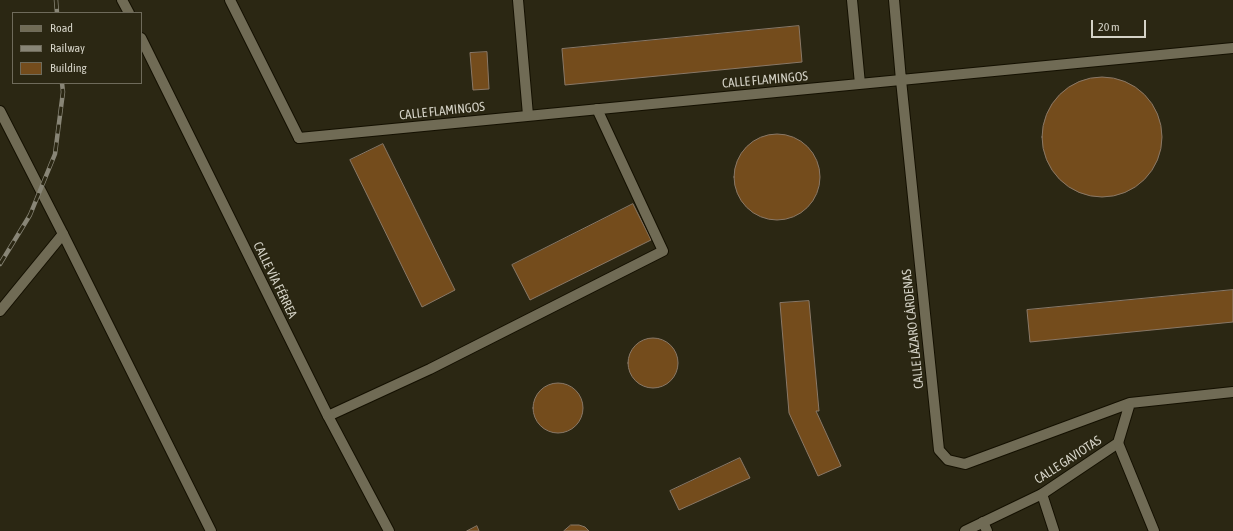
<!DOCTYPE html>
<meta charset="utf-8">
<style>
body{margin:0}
#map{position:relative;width:1233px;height:531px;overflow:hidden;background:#2b2713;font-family:"Asap Condensed",sans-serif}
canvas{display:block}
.legend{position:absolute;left:12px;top:12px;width:130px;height:72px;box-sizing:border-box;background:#2b2713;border:1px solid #6f6b5b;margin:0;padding:5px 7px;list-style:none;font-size:12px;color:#d4d2c6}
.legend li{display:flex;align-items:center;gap:8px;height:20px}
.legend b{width:20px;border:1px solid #6f6b5b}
.scale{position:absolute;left:1091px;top:20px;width:55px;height:18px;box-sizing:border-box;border:2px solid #d4d2c6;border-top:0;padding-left:5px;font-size:12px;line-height:14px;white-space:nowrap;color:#d4d2c6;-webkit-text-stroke:3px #2b2713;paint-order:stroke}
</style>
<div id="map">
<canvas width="1233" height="531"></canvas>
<ul class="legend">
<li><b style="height:5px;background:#706b55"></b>Road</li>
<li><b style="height:5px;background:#888576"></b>Railway</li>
<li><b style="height:11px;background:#744c1c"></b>Building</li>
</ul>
<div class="scale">20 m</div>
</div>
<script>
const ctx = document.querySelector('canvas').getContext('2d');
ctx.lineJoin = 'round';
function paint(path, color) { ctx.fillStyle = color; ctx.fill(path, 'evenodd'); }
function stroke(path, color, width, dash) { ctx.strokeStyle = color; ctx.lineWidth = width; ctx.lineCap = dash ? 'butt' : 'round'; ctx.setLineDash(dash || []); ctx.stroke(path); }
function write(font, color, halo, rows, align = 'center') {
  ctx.font = font + ' "Asap Condensed",sans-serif'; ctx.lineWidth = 3.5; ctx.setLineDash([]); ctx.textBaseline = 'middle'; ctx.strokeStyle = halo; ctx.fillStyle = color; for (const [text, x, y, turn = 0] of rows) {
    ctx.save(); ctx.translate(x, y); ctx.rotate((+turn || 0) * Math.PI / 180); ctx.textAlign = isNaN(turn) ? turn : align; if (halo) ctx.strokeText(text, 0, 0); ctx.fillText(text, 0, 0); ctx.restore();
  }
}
const building = new Path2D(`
 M 799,26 L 802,62 L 565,85 L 562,49 Z
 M 487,52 L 489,89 L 473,90 L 470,53 Z
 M1042 137a60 60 0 1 1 120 0a60 60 0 1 1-120 0Z
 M734 177a43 43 0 1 1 86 0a43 43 0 1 1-86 0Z
 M 383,144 L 455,290 L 422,307 L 350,160 Z
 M 633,204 L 651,240 L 530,300 L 512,265 Z
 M 1233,290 L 1233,322 L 1030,342 L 1027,310 Z
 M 809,301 L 819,411 L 816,411 L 841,466 L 818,476 L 789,413 L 780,303 Z
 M628 363a25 25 0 1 1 50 0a25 25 0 1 1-50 0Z
 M533 408a25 25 0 1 1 50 0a25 25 0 1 1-50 0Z
 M 740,458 L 750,478 L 679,510 L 670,491 Z
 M 571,525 L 579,525 L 585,527 L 589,531 L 564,531 Z
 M 477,526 L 479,531 L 467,531 Z`);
paint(building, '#744c1c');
stroke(building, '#897867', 1);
const service = new Path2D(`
 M 230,0 L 299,138
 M 518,0 L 528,115
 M 0,111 L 63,234
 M 328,416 L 430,369 L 663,251 L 597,109
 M 1118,443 L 1154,531
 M 1042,494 L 1054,531
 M 983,522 L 987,531`);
const minor = new Path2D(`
 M 122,0 L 129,13
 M 852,0 L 860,84
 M 894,0 L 901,80 L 939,450 L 948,460 L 965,464 L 1130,403 L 1233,392
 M 141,38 L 328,416 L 389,531
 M 299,138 L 1233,48
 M 0,311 L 63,234 L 211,531
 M 965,531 L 1042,494 L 1118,443 L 1130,403`);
stroke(service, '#141001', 12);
stroke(minor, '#141001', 12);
stroke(service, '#706b55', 10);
stroke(minor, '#706b55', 10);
const rail = new Path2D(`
 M 56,0 L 57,13
 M 0,264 L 30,215 L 55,154 L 63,92 L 62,83`);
stroke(rail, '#888576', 4.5);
stroke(rail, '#2b2713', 3, [9]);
write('13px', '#d4d2c6', '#2b2713', [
 ["CALLE FLAMINGOS",765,80,-5],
 ["CALLE FLAMINGOS",442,111,-6],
 ["CALLE VÍA FÉRREA",275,280,64],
 ["CALLE LÁZARO CÁRDENAS",913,329,-96],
 ["CALLE GAVIOTAS",1068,460,-33]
]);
</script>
